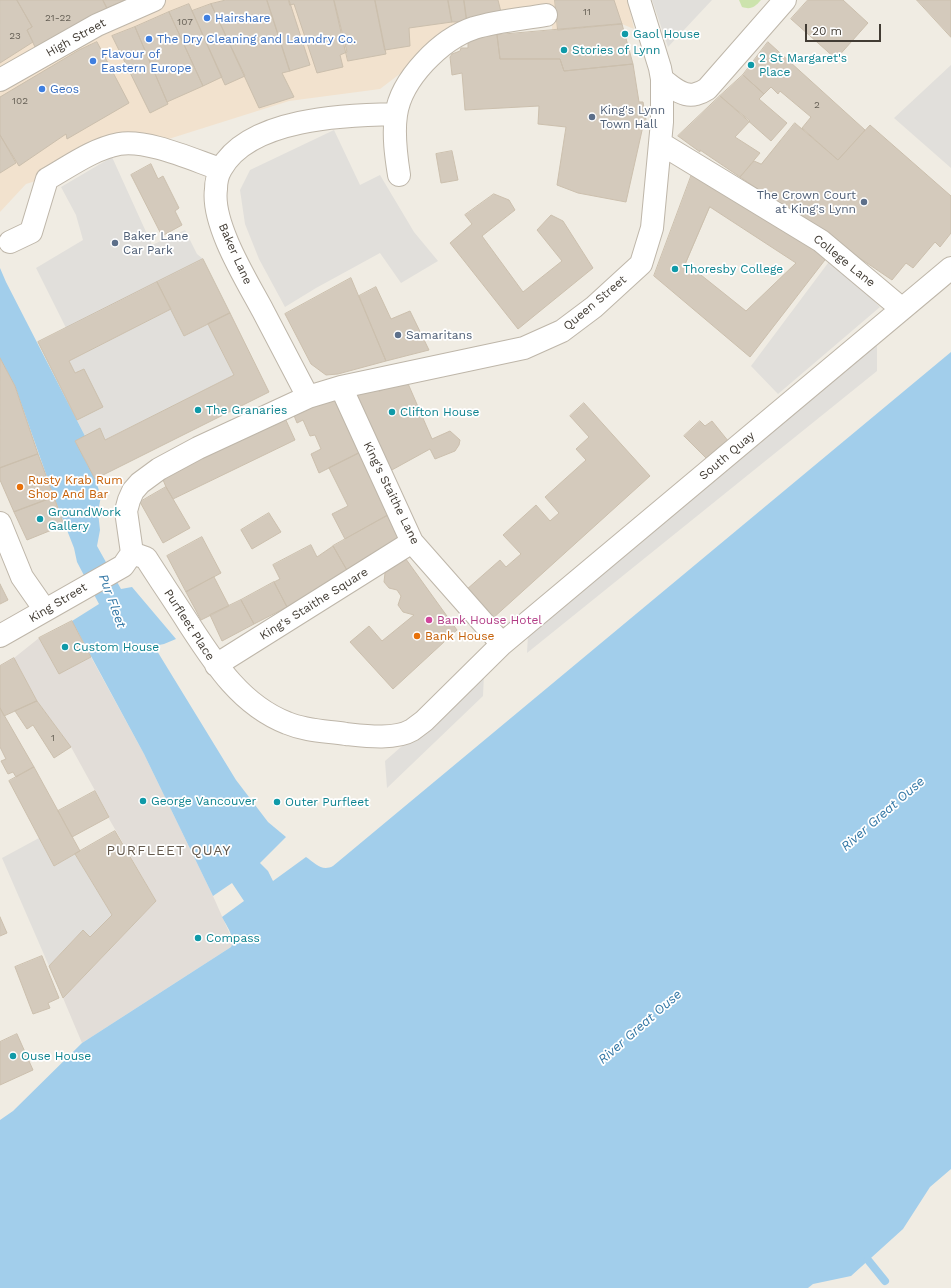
<!DOCTYPE html>
<style>
body{margin:0}
#map{position:relative;width:951px;height:1288px;overflow:hidden;background:#f0ece3;font-family:"Work Sans",sans-serif}
canvas{display:block}
.scale{position:absolute;left:805px;top:24px;width:76px;height:18px;box-sizing:border-box;border:2px solid #423c34;border-top:0;padding-left:5px;font-size:12px;line-height:14px;white-space:nowrap;color:#423c34;-webkit-text-stroke:3px #fff;paint-order:stroke}
</style>
<div id="map">
<canvas width="951" height="1288"></canvas>
<div class="scale">20 m</div>
</div>
<script>
const ctx = document.querySelector('canvas').getContext('2d');
ctx.lineJoin = 'round';
function paint(path, color) { ctx.fillStyle = color; ctx.fill(path, 'evenodd'); }
function stroke(path, color, width, dash) { ctx.strokeStyle = color; ctx.lineWidth = width; ctx.lineCap = dash ? 'butt' : 'round'; ctx.setLineDash(dash || []); ctx.stroke(path); }
function write(font, color, halo, rows, align = 'center') {
  ctx.font = font + ' "Work Sans",sans-serif'; ctx.lineWidth = 3.5; ctx.setLineDash([]); ctx.textBaseline = 'middle'; ctx.strokeStyle = halo; ctx.fillStyle = color; for (const [text, x, y, turn = 0] of rows) {
    ctx.save(); ctx.translate(x, y); ctx.rotate((+turn || 0) * Math.PI / 180); ctx.textAlign = isNaN(turn) ? turn : align; if (halo) ctx.strokeText(text, 0, 0); ctx.fillText(text, 0, 0); ctx.restore();
  }
}
paint(new Path2D(`
 M 0,0 L 628,0 L 634,29 L 622,24 L 552,30 L 552,6 L 464,25 L 380,89 L 289,101 L 26,184 L 0,212 Z`), '#f2e2ce');
paint(new Path2D(`
 M 39,638 L 59,674 L 91,657 L 144,754 L 213,896 L 233,941 L 231,947 L 82,1043 L 63,998 L 156,901 L 108,817 L 109,816 L 71,747 L 37,701 L 14,658 Z`), '#e2ddd8');
paint(new Path2D(`
 M 739,0 L 761,0 C 755,7 751,10 742,7 Z`), '#cce3ad');
paint(new Path2D(`
 M 652,0 L 712,0 L 668,47 Z
 M 951,65 L 951,168 L 894,118 Z
 M 334,130 L 360,185 L 380,175 L 414,232 L 438,261 L 401,283 L 380,253 L 316,288 L 285,307 L 259,259 L 245,224 L 240,190 L 250,170 Z
 M 112,157 L 152,245 L 185,230 L 197,254 L 203,259 L 66,328 L 36,268 L 83,240 L 76,215 L 61,187 Z
 M 831,259 L 880,307 L 778,394 L 751,366 Z
 M 171,309 L 184,336 L 208,324 L 234,375 L 105,440 L 100,429 L 85,436 L 77,420 L 84,369 L 75,373 L 69,361 Z
 M 877,341 L 877,371 L 527,653 L 528,635 Z
 M 484,674 L 483,696 L 387,788 L 385,761 Z
 M 39,838 L 54,866 L 75,854 L 112,915 L 90,937 L 83,930 L 49,966 L 2,858 Z`), '#e1dfdb');
paint(new Path2D(`
 M 0,268 L 6,282 L 85,436 L 75,441 L 95,479 L 101,496 L 98,512 L 100,530 L 97,546 L 121,589 L 132,587 L 176,639 L 164,644 L 154,646 L 236,780 L 268,822 L 286,837 L 260,863 L 268,871 L 273,881 L 306,857 C 315,863 322,872 333,866 L 951,352 L 951,1169 L 930,1187 L 903,1229 L 851,1276 L 813,1284 L 808,1288 L 0,1288 L 0,1120 L 13,1111 L 82,1043 L 231,947 C 236,938 226,925 222,917 L 244,901 L 232,883 L 213,896 L 144,754 L 72,621 L 99,604 L 77,562 L 74,548 L 54,497 L 15,386 L 0,358 Z`), '#a2ceeb');
stroke(new Path2D(`
 M 868,1260 L 885,1281`), '#a2ceeb', 8);
const building = new Path2D(`
 M 0,0 L 17,0 L 32,27 L 27,30 L 33,42 L 0,63 Z
 M 17,0 L 103,0 L 107,8 L 35,47 L 27,30 L 32,27 Z
 M 103,0 L 125,0 L 107,8 Z
 M 226,0 L 267,0 L 290,71 L 282,73 L 294,97 L 259,108 L 211,4 Z
 M 267,0 L 289,0 L 310,65 L 290,71 Z
 M 289,0 L 334,0 L 347,52 L 340,55 L 343,67 L 317,73 L 294,4 L 290,5 Z
 M 334,0 L 375,0 L 386,54 L 348,61 Z
 M 375,0 L 448,0 L 452,22 L 409,28 L 410,46 L 385,50 Z
 M 448,0 L 464,0 L 467,22 L 452,22 Z
 M 464,0 L 498,0 L 501,12 L 467,22 Z
 M 555,0 L 614,0 L 622,24 L 558,30 Z
 M 808,0 L 843,0 L 868,23 L 836,59 L 791,19 Z
 M 917,0 L 951,0 L 951,37 Z
 M 189,4 L 222,77 L 203,86 L 169,12 Z
 M 211,4 L 245,76 L 225,85 L 192,11 Z
 M 169,12 L 203,86 L 167,102 L 135,27 Z
 M 622,24 L 633,64 L 564,71 L 560,59 L 500,59 L 497,35 Z
 M 135,27 L 168,104 L 150,113 L 112,36 Z
 M 497,35 L 500,59 L 560,59 L 564,71 L 633,64 L 639,102 L 643,102 L 647,126 L 643,126 L 626,202 L 578,193 L 557,185 L 566,127 L 538,124 L 539,106 L 465,110 L 462,73 L 452,75 L 450,57 L 452,54 L 460,51 L 461,48 L 468,48 L 468,37 Z
 M 97,42 L 129,103 L 67,139 L 66,134 L 19,166 L 0,135 L 0,97 L 79,50 Z
 M 768,42 L 865,130 L 838,160 L 802,128 L 811,117 L 780,91 L 778,94 L 771,87 L 764,94 L 743,75 Z
 M 743,75 L 764,94 L 759,99 L 787,123 L 771,141 L 720,96 Z
 M 720,96 L 750,121 L 735,137 L 760,153 L 740,177 L 700,150 L 700,152 L 678,136 Z
 M 795,123 L 838,160 L 870,125 L 951,196 L 951,233 L 940,247 L 935,242 L 913,268 L 906,263 L 892,280 L 740,177 L 754,161 L 761,164 Z
 M 0,135 L 16,163 L 0,173 Z
 M 452,151 L 458,180 L 441,183 L 436,154 Z
 M 151,164 L 158,179 L 163,176 L 179,208 L 175,211 L 182,225 L 162,236 L 131,175 Z
 M 692,174 L 828,256 L 750,357 L 654,276 ZM 710,207 L 796,263 L 746,311 L 686,263 Z
 M 494,194 L 509,200 L 515,210 L 482,236 L 523,292 L 562,261 L 537,230 L 551,215 L 563,221 L 593,268 L 518,329 L 450,243 L 472,224 L 465,215 Z
 M 203,259 L 230,313 L 184,336 L 157,282 Z
 M 351,278 L 386,361 L 338,374 L 326,375 L 311,364 L 285,314 Z
 M 157,282 L 171,309 L 69,361 L 75,373 L 84,369 L 103,407 L 77,420 L 38,342 Z
 M 376,287 L 391,319 L 410,311 L 429,350 L 386,361 L 359,296 Z
 M 230,313 L 269,392 L 95,479 L 75,441 L 100,428 L 105,440 L 234,375 L 208,324 Z
 M 0,358 L 15,386 L 38,454 L 0,468 Z
 M 406,379 L 432,439 L 450,431 L 460,440 L 459,445 L 455,451 L 435,459 L 430,449 L 390,471 L 354,393 L 375,386 L 379,391 Z
 M 337,393 L 363,451 L 319,473 L 311,454 L 321,449 L 315,435 L 310,436 L 303,420 L 297,423 L 291,408 Z
 M 584,403 L 650,476 L 492,619 L 466,590 L 500,560 L 506,567 L 521,554 L 503,535 L 536,505 L 550,521 L 559,513 L 545,497 L 586,460 L 576,449 L 589,437 L 570,416 Z
 M 284,416 L 295,440 L 173,499 L 166,487 L 161,475 Z
 M 700,421 L 705,426 L 712,421 L 729,442 L 706,458 L 684,436 Z
 M 363,451 L 390,514 L 345,539 L 332,514 L 348,506 L 329,468 Z
 M 38,454 L 54,497 L 14,512 L 0,480 L 0,468 Z
 M 166,487 L 190,528 L 163,543 L 140,502 Z
 M 54,497 L 64,525 L 27,540 L 14,512 Z
 M 269,513 L 281,532 L 252,549 L 241,530 Z
 M 390,514 L 405,540 L 348,572 L 333,546 Z
 M 202,537 L 221,573 L 186,592 L 167,556 Z
 M 311,545 L 317,557 L 333,546 L 348,572 L 287,607 L 274,582 L 280,579 L 273,565 Z
 M 403,555 L 457,630 L 393,689 L 350,642 L 369,626 L 382,641 L 414,615 L 403,612 L 398,605 L 401,596 L 397,590 L 389,588 L 384,582 L 385,573 L 382,570 Z
 M 214,577 L 229,606 L 201,620 L 186,592 Z
 M 274,582 L 287,607 L 254,624 L 241,600 Z
 M 0,584 L 8,600 L 0,604 Z
 M 241,600 L 254,624 L 222,641 L 210,615 Z
 M 72,621 L 91,657 L 59,674 L 39,638 Z
 M 14,658 L 37,701 L 4,716 L 0,708 L 0,666 Z
 M 37,701 L 71,747 L 54,758 L 33,725 L 27,729 L 15,711 Z
 M 0,708 L 34,767 L 16,777 L 13,772 L 8,774 L 1,761 L 6,759 L 0,747 Z
 M 34,767 L 80,851 L 54,866 L 9,781 Z
 M 95,791 L 109,817 L 72,837 L 58,811 Z
 M 115,831 L 156,901 L 63,998 L 49,966 L 83,930 L 90,937 L 112,915 L 75,854 Z
 M 0,917 L 7,933 L 0,936 Z
 M 42,956 L 59,998 L 48,1003 L 50,1008 L 33,1014 L 15,967 Z
 M 17,1034 L 33,1070 L 0,1085 L 0,1042 Z`);
paint(building, '#d4cabc');
stroke(building, '#cbbfad', 1);
const minor = new Path2D(`
 M 662,79 C 671,86 683,98 696,94 C 700,93 704,91 707,89 L 785,0
 M 0,80 L 97,25 L 154,0
 M 660,143 L 821,241 L 902,309
 M 399,175 C 396,156 393,135 396,115 C 401,79 441,39 474,28 C 497,21 522,19 546,15
 M 10,242 L 31,232 L 47,179 C 70,166 93,149 119,144 C 147,139 193,160 220,169
 M 341,387 L 412,542 L 502,644
 M 308,397 C 293,368 278,340 263,311 C 247,281 211,224 216,189 C 216,183 218,174 221,169 C 249,118 345,115 396,114
 M 0,523 L 22,577 L 45,610
 M 132,553 L 146,558 C 160,580 175,602 189,624 C 215,664 241,705 287,723 C 306,731 326,731 346,734 C 365,736 395,740 412,730 C 416,727 420,724 424,721 L 502,644 L 951,268
 M 132,553 L 126,511 L 129,500 L 133,491 L 140,483 L 159,469 L 198,448 L 308,397 L 341,387 L 524,348 L 562,331 L 594,307 L 641,264 L 652,228 L 662,122 L 662,79 L 660,68 L 639,0
 M 0,636 L 123,566 L 132,553
 M 216,665 L 412,542`);
stroke(minor, '#beb6a9', 24);
stroke(minor, '#fff', 22);
for (const [x, y, r, color] of [
 [207,18,4,"#3f7fe0"],
 [625,34,4,"#0f9aa8"],
 [149,39,4,"#3f7fe0"],
 [564,50,4,"#0f9aa8"],
 [93,61,4,"#3f7fe0"],
 [751,65,4,"#0f9aa8"],
 [42,89,4,"#3f7fe0"],
 [592,117,4,"#5c6f8a"],
 [864,202,4,"#5c6f8a"],
 [115,243,4,"#5c6f8a"],
 [675,269,4,"#0f9aa8"],
 [398,335,4,"#5c6f8a"],
 [198,410,4,"#0f9aa8"],
 [392,412,4,"#0f9aa8"],
 [20,487,4,"#e8710a"],
 [40,519,4,"#0f9aa8"],
 [429,620,4,"#d1479c"],
 [417,636,4,"#e8710a"],
 [65,647,4,"#0f9aa8"],
 [143,801,4,"#0f9aa8"],
 [277,802,4,"#0f9aa8"],
 [198,938,4,"#0f9aa8"],
 [13,1056,4,"#0f9aa8"]
]) { const dot = new Path2D(); dot.arc(x, y, r, 0, 2 * Math.PI); ctx.fillStyle = color; ctx.fill(dot); stroke(dot, '#fff', 1.5); }
write('10px', '#666056', null, [
 ["11",587,12],
 ["21-22",58,18],
 ["107",185,22],
 ["23",15,36],
 ["102",20,101],
 ["2",817,105],
 ["1",53,738]
]);
write('12px', '#366cbe', '#fff', [
 ["Hairshare",215,18],
 ["The Dry Cleaning and Laundry Co.",157,39],
 ["Flavour of",101,54],
 ["Eastern Europe",101,68],
 ["Geos",50,89]
], 'left');
write('12px', '#0d838f', '#fff', [
 ["Gaol House",633,34],
 ["Stories of Lynn",572,50],
 ["2 St Margaret's",759,58],
 ["Place",759,72],
 ["Thoresby College",683,269],
 ["The Granaries",206,410],
 ["Clifton House",400,412],
 ["GroundWork",48,512],
 ["Gallery",48,526],
 ["Custom House",73,647],
 ["George Vancouver",151,801],
 ["Outer Purfleet",285,802],
 ["Compass",206,938],
 ["Ouse House",21,1056]
], 'left');
write('12px', '#423c34', '#fff', [
 ["High Street",76,38,-29],
 ["Baker Lane",235,254,66],
 ["College Lane",844,261,39],
 ["Queen Street",595,303,-40],
 ["South Quay",727,456,-40],
 ["King's Staithe Lane",391,493,64],
 ["King Street",58,603,-31],
 ["King's Staithe Square",314,604,-32],
 ["Purfleet Place",189,625,57]
]);
write('12px', '#4e5e75', '#fff', [
 ["King's Lynn",600,110],
 ["Town Hall",600,124],
 ["The Crown Court",856,195,"right"],
 ["at King's Lynn",856,209,"right"],
 ["Baker Lane",123,236],
 ["Car Park",123,250],
 ["Samaritans",406,335]
], 'left');
write('12px', '#c56008', '#fff', [
 ["Rusty Krab Rum",28,480],
 ["Shop And Bar",28,494],
 ["Bank House",425,636]
], 'left');
write('12px', '#b23c85', '#fff', [
 ["Bank House Hotel",437,620]
], 'left');
write('italic 13px', '#3478a6', '#fff', [
 ["Pur Fleet",112,601,70],
 ["River Great Ouse",883,814,-41],
 ["River Great Ouse",640,1027,-41]
]);
ctx.letterSpacing = '1px';
write('14px', '#64594c', '#fff', [
 ["PURFLEET QUAY",169,851]
]);
ctx.letterSpacing = '0px';
</script>
